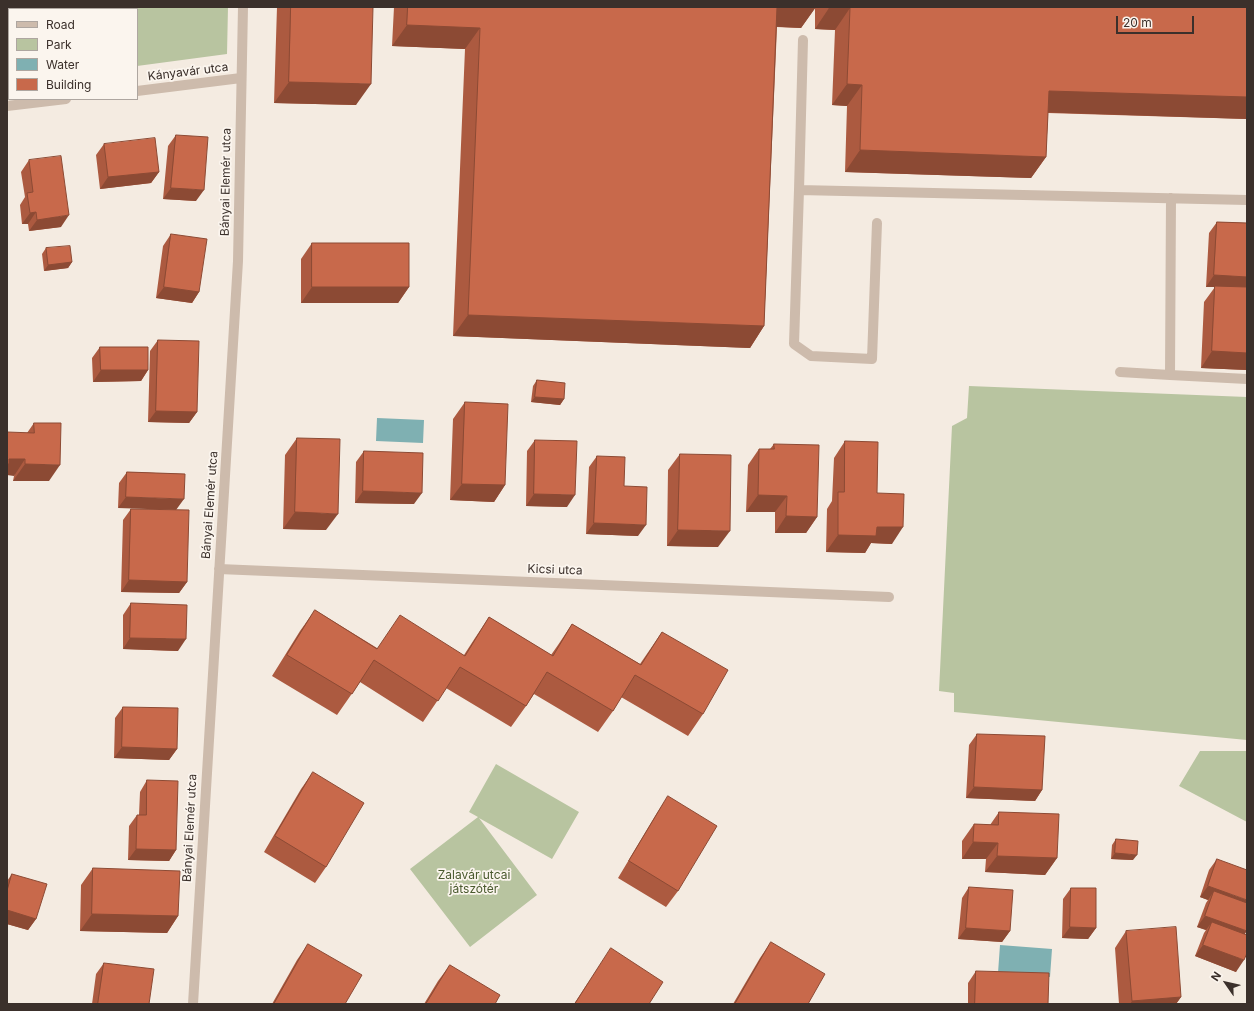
<!DOCTYPE html>
<meta charset="utf-8">
<style>
body{margin:0}
#map{position:relative;width:1254px;height:1011px;overflow:hidden;background:#f4ebe1;font-family:Inter,sans-serif}
canvas{display:block}
.frame{position:absolute;inset:0;border:8px solid #3b302b;pointer-events:none}
.legend{position:absolute;left:8px;top:8px;width:130px;height:92px;box-sizing:border-box;background:#fbf5ee;border:1px solid #aea6a0;margin:0;padding:5px 7px;list-style:none;font-size:12px;color:#3b302b}
.legend li{display:flex;align-items:center;gap:8px;height:20px}
.legend b{width:20px;border:1px solid #aea6a0}
.north{position:absolute;left:1206px;top:963px;width:40px;height:40px;-webkit-text-stroke:3px #fbf5ee;paint-order:stroke;rotate:304deg;font-size:11px;font-weight:700;line-height:16px;text-align:center;color:#3b302b}
.north::after{content:'';display:block;margin:auto;width:14px;height:18px;background:#3b302b;clip-path:polygon(50% 0,100% 100%,50% 72%,0 100%)}
.scale{position:absolute;left:1116px;top:16px;width:78px;height:18px;box-sizing:border-box;border:2px solid #3b302b;border-top:0;padding-left:5px;font-size:12px;line-height:14px;white-space:nowrap;color:#3b302b;-webkit-text-stroke:3px #fbf5ee;paint-order:stroke}
</style>
<div id="map">
<canvas width="1254" height="1011"></canvas>
<div class="frame"></div>
<ul class="legend">
<li><b style="height:5px;background:#cdbbac"></b>Road</li>
<li><b style="height:11px;background:#b8c4a0"></b>Park</li>
<li><b style="height:11px;background:#7fb0b2"></b>Water</li>
<li><b style="height:11px;background:#c8694b"></b>Building</li>
</ul>
<div class="north">N</div>
<div class="scale">20 m</div>
</div>
<script>
const ctx = document.querySelector('canvas').getContext('2d');
ctx.lineJoin = 'round';
function paint(path, color) { ctx.fillStyle = color; ctx.fill(path, 'evenodd'); }
function stroke(path, color, width, dash) { ctx.strokeStyle = color; ctx.lineWidth = width; ctx.lineCap = dash ? 'butt' : 'round'; ctx.setLineDash(dash || []); ctx.stroke(path); }
function write(font, color, halo, rows, align = 'center') {
  ctx.font = font + ' Inter,sans-serif'; ctx.lineWidth = 3.5; ctx.setLineDash([]); ctx.textBaseline = 'middle'; ctx.strokeStyle = halo; ctx.fillStyle = color; for (const [text, x, y, turn = 0] of rows) {
    ctx.save(); ctx.translate(x, y); ctx.rotate((+turn || 0) * Math.PI / 180); ctx.textAlign = isNaN(turn) ? turn : align; if (halo) ctx.strokeText(text, 0, 0); ctx.fillText(text, 0, 0); ctx.restore();
  }
}
paint(new Path2D(`
 M 7,7 L 228,7 L 227,54 L 137,66 L 137,9 L 9,9 L 9,83 L 7,83 Z
 M 969,386 L 1247,397 L 1247,740 L 954,712 L 954,693 L 939,691 L 952,426 L 967,418 Z
 M 1200,751 L 1247,751 L 1247,822 L 1179,786 Z
 M 496,764 L 579,812 L 552,859 L 479,818 L 537,895 L 470,947 L 410,869 L 478,817 L 469,812 Z`), '#b8c4a0');
paint(new Path2D(`
 M 377,418 L 424,420 L 423,443 L 376,441 Z
 M 1000,945 L 1052,949 L 1050,977 L 998,973 Z`), '#7fb0b2');
stroke(new Path2D(`
 M 799,190 L 803,40
 M 877,223 L 872,359 L 811,356 L 794,344 L 799,190 L 1247,200
 M 1120,372 L 1170,375 L 1171,198
 M 1170,375 L 1247,379`), '#cdbbac', 10);
stroke(new Path2D(`
 M 137,91 L 241,78
 M 7,106 L 66,99
 M 219,569 L 889,597
 M 193,1004 L 238,261 L 243,7`), '#cdbbac', 10);
paint(new Path2D(`
 M 277,7 L 373,7 L 356,105 L 274,103 Z
 M 394,7 L 1247,7 L 1247,119 L 1048,113 L 1046,157 L 1031,178 L 845,172 L 847,106 L 832,105 L 835,30 L 815,29 L 815,8 L 801,28 L 777,27 L 764,326 L 750,348 L 453,336 L 465,49 L 392,46 Z
 M 176,135 L 196,201 L 163,199 L 168,146 Z
 M 104,144 L 159,172 L 151,183 L 100,189 L 96,155 Z
 M 29,160 L 61,227 L 29,231 L 28,224 L 22,224 L 20,205 L 25,197 L 21,172 Z
 M 1217,222 L 1247,223 L 1247,370 L 1201,368 L 1204,302 L 1215,287 L 1206,287 L 1209,233 Z
 M 171,234 L 199,292 L 192,303 L 156,298 L 163,246 Z
 M 312,243 L 409,287 L 398,303 L 301,303 L 301,259 Z
 M 46,248 L 72,262 L 68,268 L 44,271 L 42,254 Z
 M 158,340 L 197,412 L 189,423 L 148,422 L 150,351 Z
 M 100,347 L 148,370 L 141,381 L 93,382 L 92,358 Z
 M 537,380 L 564,399 L 560,405 L 531,402 L 533,386 Z
 M 465,402 L 505,485 L 494,502 L 450,500 L 453,419 Z
 M 34,423 L 49,481 L 13,481 L 14,476 L 27,433 Z
 M 297,438 L 326,530 L 283,529 L 285,455 Z
 M 535,440 L 567,507 L 526,506 L 527,451 Z
 M 845,441 L 877,493 L 892,544 L 871,543 L 865,553 L 826,552 L 827,509 L 832,501 L 834,458 Z
 M 774,444 L 817,517 L 806,533 L 775,533 L 775,512 L 746,512 L 748,465 L 759,449 L 770,449 Z
 M 364,451 L 414,504 L 355,503 L 356,462 Z
 M 680,454 L 718,547 L 667,546 L 668,470 Z
 M 597,456 L 624,486 L 638,536 L 586,534 L 589,467 Z
 M 127,472 L 185,474 L 118,508 L 119,483 Z
 M 131,509 L 187,582 L 179,593 L 121,592 L 123,520 Z
 M 131,603 L 178,651 L 123,649 L 123,615 Z
 M 315,610 L 377,648 L 464,655 L 475,638 L 489,617 L 551,655 L 558,645 L 572,624 L 640,664 L 662,632 L 703,714 L 688,736 L 621,697 L 613,711 L 598,732 L 534,694 L 526,706 L 511,727 L 446,688 L 423,722 L 360,682 L 337,715 L 272,676 L 300,631 Z
 M 123,707 L 177,749 L 169,760 L 114,758 L 115,718 Z
 M 977,734 L 1042,790 L 1035,801 L 966,798 L 969,745 Z
 M 313,772 L 326,867 L 315,883 L 264,852 L 301,789 Z
 M 147,780 L 176,850 L 169,861 L 128,860 L 129,826 L 137,815 L 139,815 L 140,792 Z
 M 668,796 L 678,891 L 666,907 L 618,878 L 657,813 Z
 M 999,812 L 1057,858 L 1045,875 L 985,872 L 986,859 L 962,859 L 962,841 L 974,824 L 990,825 Z
 M 1116,839 L 1133,860 L 1111,859 L 1112,845 Z
 M 1217,859 L 1245,934 L 1236,972 L 1195,956 L 1204,933 L 1206,930 L 1197,927 L 1206,903 L 1208,900 L 1200,897 L 1209,870 Z
 M 93,868 L 178,916 L 167,933 L 80,931 L 81,885 Z
 M 12,874 L 36,919 L 28,930 L 7,924 L 7,881 Z
 M 969,887 L 1010,931 L 1002,942 L 958,939 L 962,898 Z
 M 1071,888 L 1096,928 L 1088,939 L 1062,938 L 1063,899 Z
 M 1126,931 L 1181,997 L 1176,1004 L 1119,1004 L 1115,948 Z
 M 771,942 L 808,1004 L 733,1004 L 760,958 Z
 M 308,944 L 345,1004 L 272,1004 L 297,960 Z
 M 611,948 L 649,1004 L 574,1004 Z
 M 104,963 L 149,1004 L 92,1004 L 96,974 Z
 M 450,965 L 495,1004 L 424,1004 L 438,981 Z
 M 976,971 L 1048,1004 L 968,1004 L 968,983 Z`), '#ac5a40');
paint(new Path2D(`
 M 776,7 L 816,7 L 801,28 L 763,26 Z
 M 829,8 L 850,8 L 835,30 L 815,29 Z
 M 407,25 L 480,28 L 465,49 L 392,46 Z
 M 289,82 L 371,84 L 356,105 L 274,103 Z
 M 847,84 L 862,85 L 847,106 L 832,105 Z
 M 1049,91 L 1247,97 L 1247,119 L 1034,112 Z
 M 860,150 L 1046,157 L 1031,178 L 845,172 Z
 M 159,172 L 151,183 L 100,189 L 108,177 Z
 M 171,188 L 204,190 L 196,201 L 163,199 Z
 M 36,212 L 28,224 L 22,224 L 30,213 Z
 M 69,215 L 61,227 L 29,231 L 37,220 Z
 M 72,262 L 68,268 L 44,271 L 48,265 Z
 M 1214,275 L 1247,277 L 1247,289 L 1215,286 L 1215,287 L 1206,287 Z
 M 164,287 L 199,292 L 192,303 L 156,298 Z
 M 312,287 L 409,287 L 398,303 L 301,303 Z
 M 468,315 L 764,326 L 750,348 L 453,336 Z
 M 1212,351 L 1247,353 L 1247,370 L 1201,368 Z
 M 101,370 L 148,370 L 141,381 L 93,382 Z
 M 535,397 L 564,399 L 560,405 L 531,402 Z
 M 156,411 L 197,412 L 189,423 L 148,422 Z
 M 9,459 L 25,459 L 14,476 L 7,475 L 7,461 Z
 M 25,464 L 60,465 L 49,481 L 13,481 Z
 M 462,484 L 505,485 L 494,502 L 450,500 Z
 M 363,491 L 422,493 L 414,504 L 355,503 Z
 M 534,494 L 575,495 L 567,507 L 526,506 Z
 M 758,495 L 787,496 L 775,512 L 746,512 Z
 M 126,497 L 184,499 L 176,510 L 118,508 Z
 M 295,512 L 338,514 L 326,530 L 283,529 Z
 M 786,516 L 817,517 L 806,533 L 775,533 Z
 M 594,523 L 646,525 L 638,536 L 586,534 Z
 M 877,527 L 903,527 L 892,544 L 871,543 L 865,553 L 826,552 L 838,535 Z
 M 678,530 L 730,531 L 718,547 L 667,546 Z
 M 129,580 L 187,582 L 179,593 L 121,592 Z
 M 130,638 L 186,639 L 178,651 L 123,649 Z
 M 122,747 L 177,749 L 169,760 L 114,758 Z
 M 974,787 L 1042,790 L 1035,801 L 966,798 Z
 M 973,842 L 998,843 L 986,859 L 962,859 Z
 M 136,849 L 176,850 L 169,861 L 128,860 Z
 M 1115,853 L 1137,855 L 1133,860 L 1111,859 Z
 M 997,856 L 1057,858 L 1045,875 L 985,872 Z
 M 1208,886 L 1247,900 L 1247,904 L 1214,891 L 1208,900 L 1200,897 Z
 M 7,910 L 36,919 L 28,930 L 7,924 Z
 M 92,914 L 178,916 L 167,933 L 80,931 Z
 M 1205,916 L 1247,931 L 1239,942 L 1212,922 L 1206,930 L 1197,927 Z
 M 1070,927 L 1096,928 L 1088,939 L 1062,938 Z
 M 966,928 L 1010,931 L 1002,942 L 958,939 Z
 M 1203,945 L 1244,960 L 1236,972 L 1195,956 Z
 M 1181,997 L 1176,1004 L 1130,1004 L 1132,1001 Z`), '#8c4a34');
const building = new Path2D(`
 M 291,7 L 373,7 L 371,84 L 289,82 Z
 M 408,7 L 777,7 L 764,326 L 468,315 L 480,28 L 407,25 Z
 M 829,7 L 1247,7 L 1247,97 L 1049,91 L 1046,157 L 860,150 L 862,85 L 847,84 L 850,8 L 829,8 Z
 M 176,135 L 208,137 L 204,190 L 171,188 Z
 M 155,138 L 159,172 L 108,177 L 104,144 Z
 M 61,156 L 69,215 L 37,220 L 36,212 L 30,213 L 27,193 L 33,192 L 29,160 Z
 M 1217,222 L 1247,223 L 1247,277 L 1214,275 Z
 M 171,234 L 207,239 L 199,292 L 164,287 Z
 M 312,243 L 409,243 L 409,287 L 312,287 Z
 M 70,246 L 72,262 L 48,265 L 46,248 Z
 M 1215,286 L 1247,287 L 1247,353 L 1212,351 Z
 M 158,340 L 199,341 L 197,412 L 156,411 Z
 M 100,347 L 148,347 L 148,370 L 101,370 Z
 M 537,380 L 565,383 L 564,399 L 535,397 Z
 M 465,402 L 508,404 L 505,485 L 462,484 Z
 M 34,423 L 61,423 L 60,465 L 25,464 L 25,459 L 9,459 L 9,464 L 7,464 L 7,432 L 34,433 Z
 M 297,438 L 340,439 L 338,514 L 295,512 Z
 M 535,440 L 577,441 L 575,495 L 534,494 Z
 M 845,441 L 878,442 L 877,493 L 904,494 L 903,527 L 877,527 L 876,536 L 838,535 L 838,492 L 844,492 Z
 M 774,444 L 819,445 L 817,517 L 786,516 L 787,496 L 758,495 L 759,449 L 774,449 Z
 M 364,451 L 423,453 L 422,493 L 363,491 Z
 M 680,454 L 731,455 L 730,531 L 678,530 Z
 M 597,456 L 625,457 L 624,486 L 647,487 L 646,525 L 594,523 Z
 M 127,472 L 185,474 L 184,499 L 126,497 Z
 M 131,509 L 189,510 L 187,582 L 129,580 Z
 M 131,603 L 187,605 L 186,639 L 130,638 Z
 M 315,610 L 377,649 L 400,615 L 465,656 L 489,617 L 553,656 L 572,624 L 641,665 L 662,632 L 728,670 L 703,714 L 635,675 L 613,711 L 547,672 L 526,706 L 460,667 L 438,701 L 374,660 L 352,694 L 287,655 Z
 M 123,707 L 178,708 L 177,749 L 122,747 Z
 M 977,734 L 1045,736 L 1042,790 L 974,787 Z
 M 313,772 L 364,803 L 326,867 L 275,836 Z
 M 147,780 L 178,781 L 176,850 L 136,849 L 137,815 L 146,815 Z
 M 668,796 L 717,826 L 678,891 L 629,861 Z
 M 999,812 L 1059,814 L 1057,858 L 997,856 L 998,843 L 973,842 L 974,824 L 998,825 Z
 M 1116,839 L 1138,841 L 1137,855 L 1115,853 Z
 M 1217,859 L 1247,870 L 1247,900 L 1208,886 Z
 M 93,868 L 180,871 L 178,916 L 92,914 Z
 M 12,874 L 47,884 L 36,919 L 7,910 L 7,891 Z
 M 969,887 L 1013,890 L 1010,931 L 966,928 Z
 M 1071,888 L 1096,888 L 1096,928 L 1070,927 Z
 M 1214,891 L 1247,903 L 1247,931 L 1205,916 Z
 M 1212,922 L 1247,935 L 1247,953 L 1244,960 L 1203,945 Z
 M 1176,927 L 1181,997 L 1132,1001 L 1126,931 Z
 M 771,942 L 825,974 L 808,1004 L 735,1004 Z
 M 308,944 L 362,975 L 345,1004 L 274,1004 Z
 M 611,948 L 663,982 L 649,1004 L 575,1004 Z
 M 104,963 L 154,969 L 149,1004 L 98,1004 Z
 M 450,965 L 500,995 L 495,1004 L 426,1004 Z
 M 976,971 L 1049,973 L 1048,1004 L 975,1004 Z`);
paint(building, '#c8694b');
stroke(building, '#8c4a34', 1);
write('12px', '#3b302b', '#fbf5ee', [
 ["Kányavár utca",188,72,-7],
 ["Bányai Elemér utca",226,182,-89],
 ["Bányai Elemér utca",210,505,-86],
 ["Kicsi utca",555,570,2],
 ["Bányai Elemér utca",190,828,-87]
]);
write('12px', '#4a5a2e', '#fbf5ee', [
 ["Zalavár utcai",474,875],
 ["játszótér",474,889]
]);
</script>
